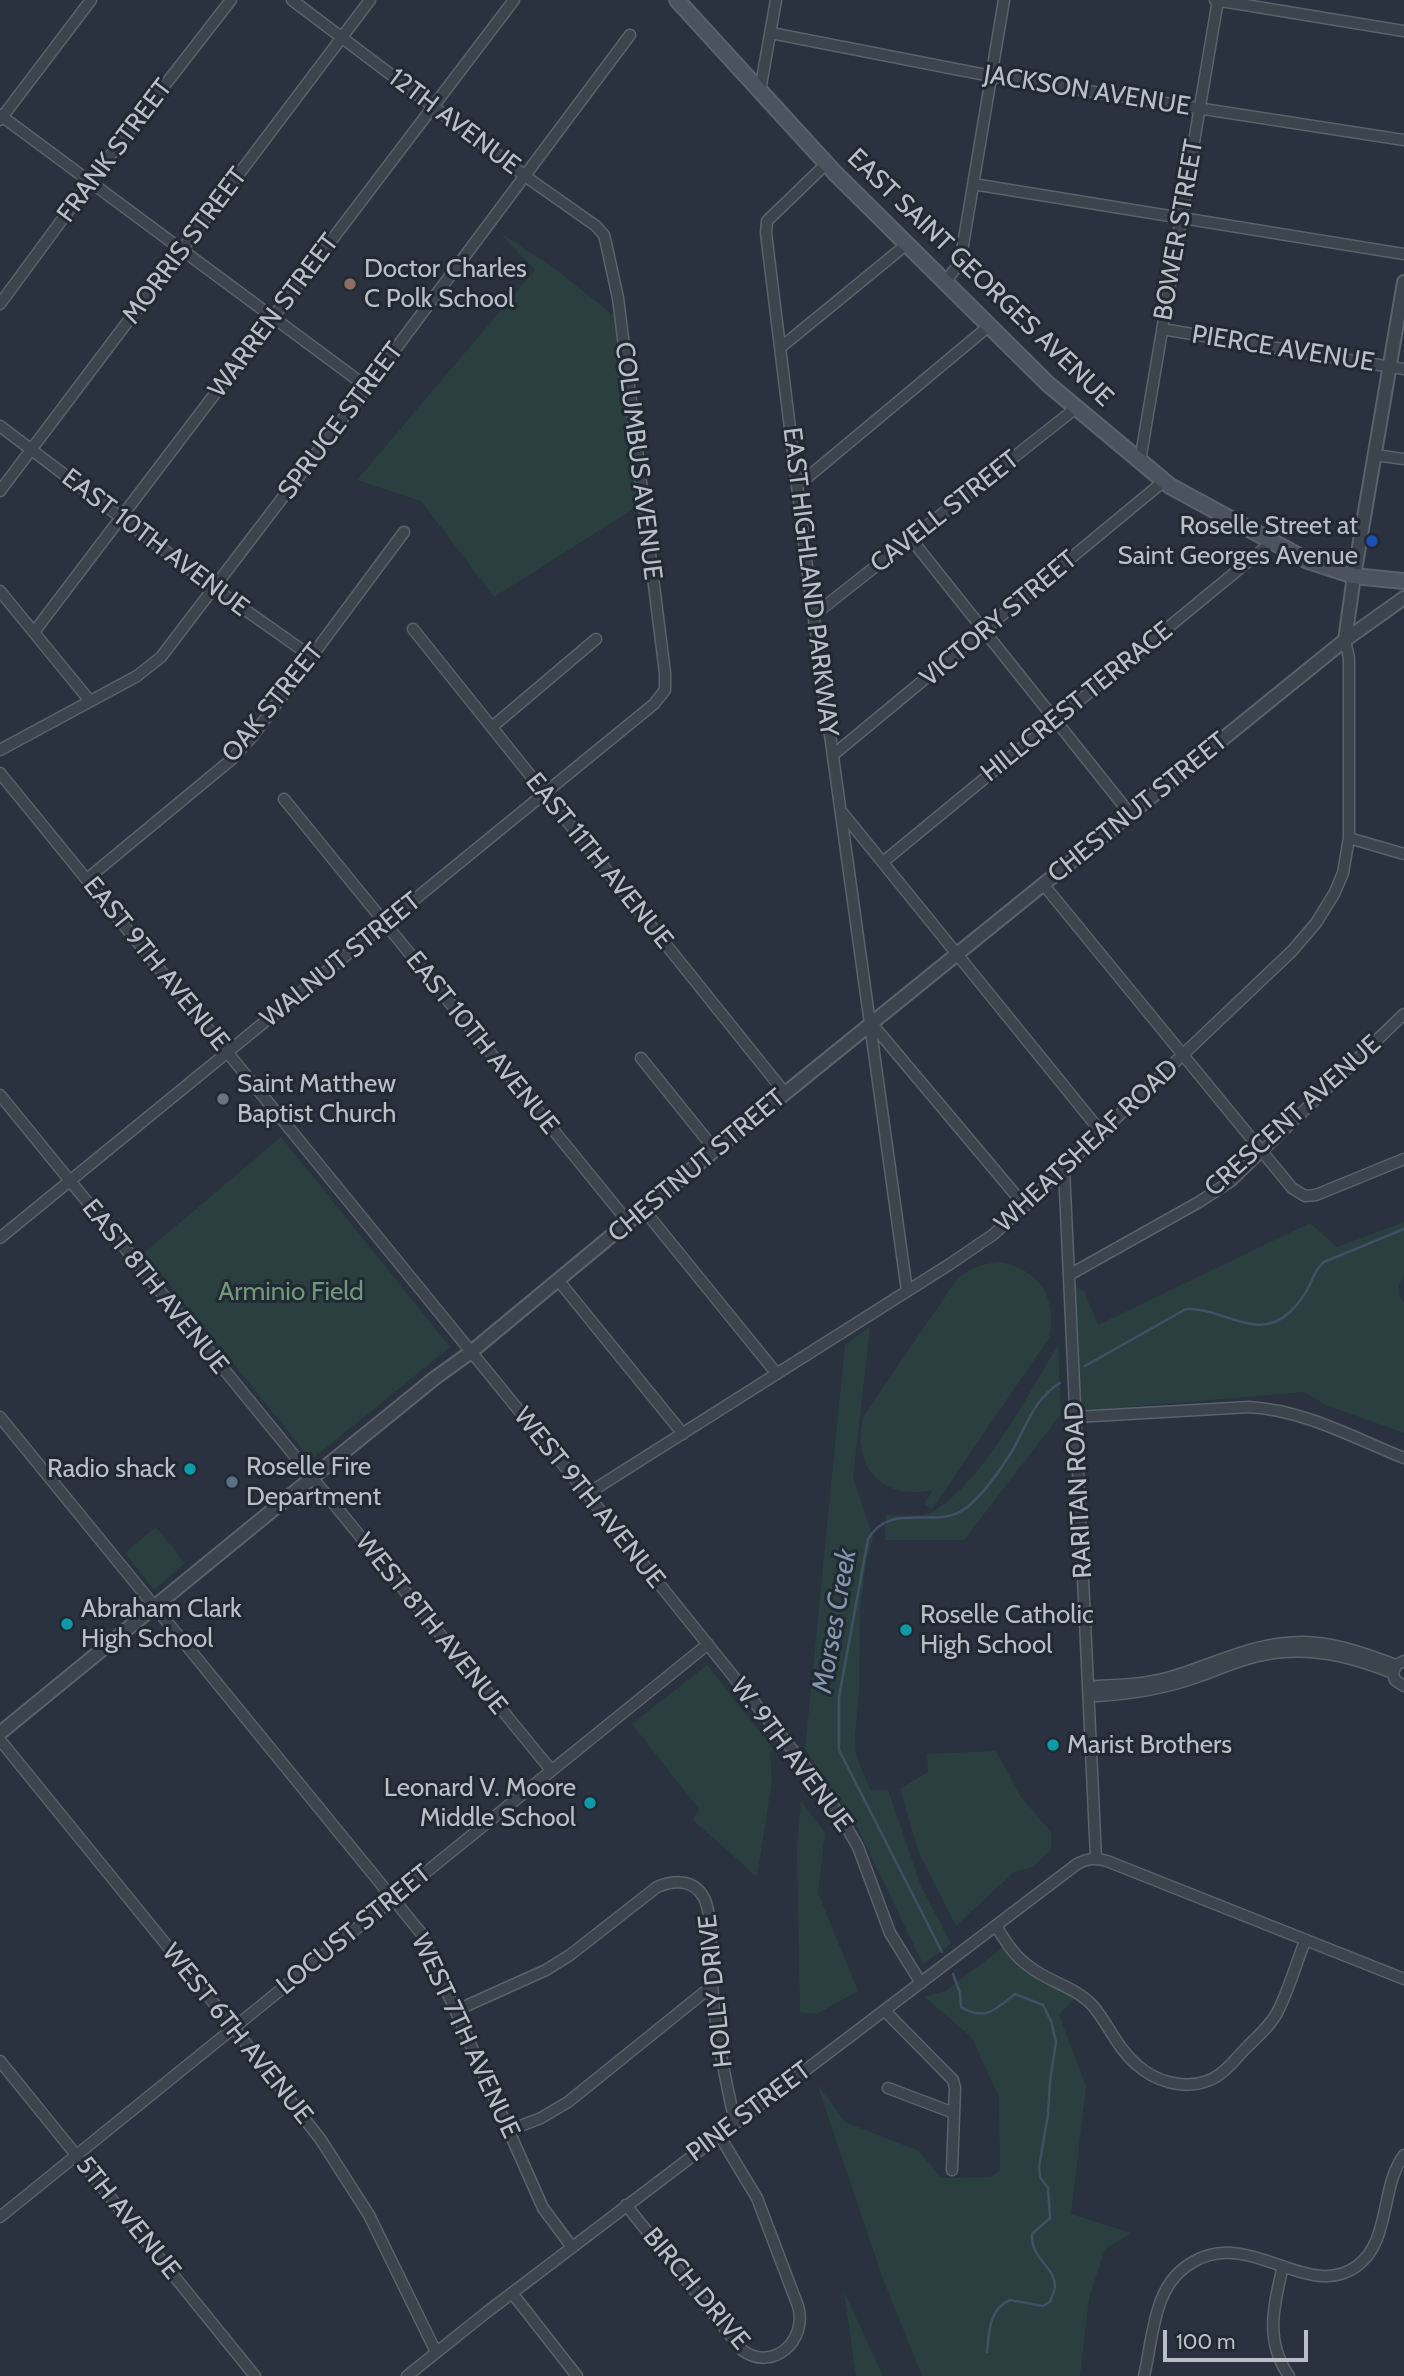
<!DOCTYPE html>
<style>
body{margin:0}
#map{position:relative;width:1404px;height:2376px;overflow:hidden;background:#29323e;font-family:Cabin,sans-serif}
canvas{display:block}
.scale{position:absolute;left:1163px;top:2330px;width:145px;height:32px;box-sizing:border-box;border:4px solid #b9bfc9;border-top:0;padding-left:9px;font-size:21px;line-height:24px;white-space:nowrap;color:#b9bfc9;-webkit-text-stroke:5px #212933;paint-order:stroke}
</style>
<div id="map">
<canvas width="1404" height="2376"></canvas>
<div class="scale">100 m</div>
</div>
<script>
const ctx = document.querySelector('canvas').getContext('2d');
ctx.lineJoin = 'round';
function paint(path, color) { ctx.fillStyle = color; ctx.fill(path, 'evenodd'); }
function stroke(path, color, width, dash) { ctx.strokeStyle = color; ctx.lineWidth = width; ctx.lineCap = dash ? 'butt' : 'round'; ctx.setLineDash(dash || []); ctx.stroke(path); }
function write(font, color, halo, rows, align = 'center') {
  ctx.font = font + ' Cabin,sans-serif'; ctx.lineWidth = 6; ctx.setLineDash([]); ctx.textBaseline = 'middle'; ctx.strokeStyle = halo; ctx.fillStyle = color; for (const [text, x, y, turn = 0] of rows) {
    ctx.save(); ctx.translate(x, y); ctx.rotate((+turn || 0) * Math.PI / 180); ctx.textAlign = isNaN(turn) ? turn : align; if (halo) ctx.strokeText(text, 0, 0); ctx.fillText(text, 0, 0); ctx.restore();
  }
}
paint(new Path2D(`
 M 499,232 L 555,269 L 618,319 L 641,504 L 494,597 L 421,501 L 357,480 L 535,270 Z
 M 281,1137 L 450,1347 L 311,1460 L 144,1253 Z
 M 1404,1222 L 1404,1275 L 1399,1285 L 1400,1296 L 1404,1302 L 1404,1433 L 1326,1405 L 1304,1392 L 1081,1411 L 1076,1287 L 1084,1291 L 1098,1325 L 1310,1223 L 1337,1247 Z
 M 999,1262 C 1039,1269 1058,1297 1049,1338 L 932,1509 L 924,1504 L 933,1490 C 881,1501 852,1467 863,1417 L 957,1279 C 970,1268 982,1264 999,1262 Z
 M 870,1327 L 853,1477 L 873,1538 L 866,1562 L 860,1610 L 859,1691 L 855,1735 L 856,1755 L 870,1790 L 888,1790 L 921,1886 L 951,1944 L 923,1964 L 857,1827 L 805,1749 L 845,1345 Z
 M 1058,1345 L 1061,1414 L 964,1540 L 885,1540 L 886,1515 C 899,1515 922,1518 934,1511 C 982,1483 1029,1393 1058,1345 Z
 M 156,1527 L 185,1563 L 154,1590 L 125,1553 Z
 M 707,1665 L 774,1750 L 770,1753 L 772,1780 L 757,1877 L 693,1820 L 699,1809 L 632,1724 Z
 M 996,1751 L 1021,1797 L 1051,1832 L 1051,1850 L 1033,1867 L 1014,1872 L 956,1926 L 919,1853 L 900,1789 L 928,1772 L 927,1754 Z
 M 801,1801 L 825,1833 L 818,1893 L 858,1991 L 817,2014 L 800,2012 L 797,1849 Z
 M 1009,1943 L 1022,1961 L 1080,1993 L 1059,2015 L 1086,2086 L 1071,2214 L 1131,2233 L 1105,2249 L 1089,2298 L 1080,2376 L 922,2376 L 883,2279 L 817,2084 L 845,2122 L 919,2151 L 941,2178 L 991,2177 L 1000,2170 L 999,2097 L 972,2038 L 925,1997 L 945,1991 Z
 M 844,2291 L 883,2376 L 856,2376 Z`), '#2c3f40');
stroke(new Path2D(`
 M 1085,1366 L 1186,1309 C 1222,1307 1258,1343 1290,1312 C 1296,1306 1303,1297 1307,1290 C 1313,1280 1314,1270 1324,1262 L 1404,1229
 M 942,1952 L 839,1750 L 839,1697 L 868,1539 C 891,1500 937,1531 966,1508 C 984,1494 999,1472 1011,1453 C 1026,1428 1033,1399 1060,1383
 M 953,1974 L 960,1993 L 961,2007 C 985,2022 996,2009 1015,1994 L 1043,2005 L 1051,2021 L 1056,2042 L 1050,2081 L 1048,2115 L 1039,2167 L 1040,2177 L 1048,2188 L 1050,2218 L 1032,2234 C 1030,2258 1055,2267 1055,2286 C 1055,2291 1051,2298 1050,2302 L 1043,2306 L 1010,2300 C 989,2309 989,2332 987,2352`), '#415065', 2.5);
const minor = new Path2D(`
 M 1215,0 L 1404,31
 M 771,33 L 991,76 L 1404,140
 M 760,91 L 776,0
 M 0,115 L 367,387
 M 0,120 L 91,0
 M 826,164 L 767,221 L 766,233 L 809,583 L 907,1291
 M 973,184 L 1404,254
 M 945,282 L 960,263 L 1004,0
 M 0,304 L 92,179 L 231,0
 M 1162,329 L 1404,369
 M 780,348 L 907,244
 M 0,426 L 217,590 L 312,657
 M 1375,455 L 1404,459
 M 1140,461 L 1218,0
 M 797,486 L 989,326
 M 0,491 L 370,0
 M 911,539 L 1131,815
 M 0,591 L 90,701
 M 814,615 L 1076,408
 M 413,629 L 785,1093
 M 34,632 L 514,0
 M 492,727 L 596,639
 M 0,750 L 137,676 L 161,657 L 367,387 L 630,35
 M 833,755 L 1164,481
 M 0,773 L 587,1494 L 799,1758 L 841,1817 L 858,1847 L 890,1933 L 921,1983
 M 284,799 L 629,1223
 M 841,811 L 1102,1133
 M 1349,838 L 1404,854
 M 883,862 L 1272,542
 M 87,879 L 232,759 L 251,738 L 404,532
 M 1043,884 L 1292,1188 L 1305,1196 L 1316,1195 L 1404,1159
 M 872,1024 L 1025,1206
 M 641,1058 L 715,1150
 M 0,1095 L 551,1770
 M 1064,1169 L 1096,1858
 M 644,1210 L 777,1374
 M 0,1238 L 654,704 L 665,690 L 665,673 L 618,298 L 606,243 L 604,235 L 596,226 L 532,181 L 292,0
 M 1069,1275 L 1199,1202 L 1231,1181 L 1404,1014
 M 558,1280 L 683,1434
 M 0,1417 L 421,1933 L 543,2208 L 572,2247
 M 1076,1417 L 1249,1407 C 1304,1410 1354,1438 1404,1458
 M 587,1494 L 950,1264 L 994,1234 L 1292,951 L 1316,923 L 1334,894 L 1343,873 L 1349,838 L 1349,658 L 1345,640
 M 1404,1661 L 1396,1665 L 1393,1673 L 1395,1680 L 1404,1686
 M 1089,1692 L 1097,1686 C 1120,1685 1144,1684 1167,1678 C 1214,1665 1252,1642 1302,1642 C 1335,1642 1366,1654 1396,1665
 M 1089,1692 L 1097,1696 C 1131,1694 1164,1689 1197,1677 C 1225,1667 1253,1654 1284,1652 C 1322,1649 1357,1659 1393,1673
 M 0,1740 L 234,2028 L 321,2140 L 369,2215 L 436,2352
 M 996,1926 C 1006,1942 1014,1956 1030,1967 C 1049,1982 1076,1987 1093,2006 C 1109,2025 1117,2048 1137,2065 C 1155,2081 1183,2090 1207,2081 C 1223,2076 1235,2059 1247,2047 C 1258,2036 1271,2025 1278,2011 C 1289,1989 1296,1964 1305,1941
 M 457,2010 L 546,1970 L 570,1955 L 657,1887 C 674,1880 694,1879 704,1898 C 713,1914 710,1964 712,1984 C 715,2031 725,2077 735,2123
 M 885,2011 L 953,2080 L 955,2088 L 952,2170
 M 0,2061 L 255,2376
 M 888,2088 L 954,2113
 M 510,2130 L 541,2118 L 568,2102 L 712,1986
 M 626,2205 L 742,2350 C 773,2373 808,2340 798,2306 L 757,2198 L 719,2135
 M 0,2217 L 708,1644
 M 1283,2266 C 1274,2305 1264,2340 1289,2376
 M 512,2293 L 577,2376
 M 407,2376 L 487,2312 L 1077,1864 C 1088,1858 1096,1858 1107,1861 L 1404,1979
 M 1144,2376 C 1150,2351 1152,2321 1162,2298 C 1168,2283 1179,2270 1193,2262 C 1251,2228 1308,2302 1357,2266 C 1391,2241 1380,2187 1404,2155`);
const tertiary = new Path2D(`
 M 1345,640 L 1404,598
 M 0,1733 L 324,1468 L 435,1378 L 471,1352 L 715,1150 L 1345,640 L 1354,576 L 1404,282`);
const secondary = new Path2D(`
 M 677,0 L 835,173 L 1048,384 L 1170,486 L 1308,561 L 1354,576 L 1404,581`);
stroke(minor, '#5a626c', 13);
stroke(tertiary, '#5a626c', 16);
stroke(secondary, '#5a626c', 18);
stroke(minor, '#3c444e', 10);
stroke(tertiary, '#3c444e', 12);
stroke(secondary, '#4b5360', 14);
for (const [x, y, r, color] of [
 [350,284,7,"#8d6e63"],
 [1372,541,7,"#1a4fb4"],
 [223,1099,7,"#6b7280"],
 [190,1469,7,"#0f9aa8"],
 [232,1482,7,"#5c6f8a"],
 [67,1624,7,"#0f9aa8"],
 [906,1630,7,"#0f9aa8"],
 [1053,1745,7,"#0f9aa8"],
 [590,1803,7,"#0f9aa8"]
]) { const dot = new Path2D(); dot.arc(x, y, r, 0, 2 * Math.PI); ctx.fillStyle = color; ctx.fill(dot); stroke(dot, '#212933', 2.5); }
write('26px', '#b9bfc9', '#212933', [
 ["JACKSON AVENUE",1087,91,9],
 ["12TH AVENUE",454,122,37],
 ["FRANK STREET",115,151,-53],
 ["BOWER STREET",1179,230,-80],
 ["MORRIS STREET",185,246,-53],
 ["EAST SAINT GEORGES AVENUE",980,278,44],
 ["WARREN STREET",274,316,-53],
 ["PIERCE AVENUE",1283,349,9],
 ["SPRUCE STREET",341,421,-53],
 ["COLUMBUS AVENUE",638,461,83],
 ["CAVELL STREET",945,512,-38],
 ["EAST 10TH AVENUE",155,543,37],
 ["EAST HIGHLAND PARKWAY",810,582,83],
 ["VICTORY STREET",999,619,-40],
 ["HILLCREST TERRACE",1077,702,-39],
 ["OAK STREET",273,703,-51],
 ["CHESTNUT STREET",1138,808,-39],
 ["EAST 11TH AVENUE",599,861,51],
 ["WALNUT STREET",341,960,-39],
 ["EAST 9TH AVENUE",156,964,51],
 ["EAST 10TH AVENUE",482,1043,51],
 ["CRESCENT AVENUE",1293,1116,-42],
 ["WHEATSHEAF ROAD",1087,1146,-43],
 ["CHESTNUT STREET",697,1166,-40],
 ["EAST 8TH AVENUE",155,1287,51],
 ["RARITAN ROAD",1079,1490,-93],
 ["WEST 9TH AVENUE",589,1498,51],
 ["WEST 8TH AVENUE",431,1624,51],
 ["W. 9TH AVENUE",791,1755,53],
 ["LOCUST STREET",354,1930,-39],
 ["HOLLY DRIVE",716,1991,-96],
 ["WEST 6TH AVENUE",237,2034,51],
 ["WEST 7TH AVENUE",465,2036,65],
 ["PINE STREET",749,2112,-37],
 ["5TH AVENUE",128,2218,51],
 ["BIRCH DRIVE",696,2289,50]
]);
write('26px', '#b9bfc9', '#212933', [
 ["Doctor Charles",364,269],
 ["C Polk School",364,299],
 ["Roselle Street at",1358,526,"right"],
 ["Saint Georges Avenue",1358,556,"right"],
 ["Saint Matthew",237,1084],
 ["Baptist Church",237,1114],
 ["Roselle Fire",246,1467],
 ["Department",246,1497],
 ["Radio shack",176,1469,"right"],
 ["Abraham Clark",81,1609],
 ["High School",81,1639],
 ["Roselle Catholic",920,1615],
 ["High School",920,1645],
 ["Marist Brothers",1067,1745],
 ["Leonard V. Moore",576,1788,"right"],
 ["Middle School",576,1818,"right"]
], 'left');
write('26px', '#73977b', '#212933', [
 ["Arminio Field",291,1292]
]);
write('italic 28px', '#8496ac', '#212933', [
 ["Morses Creek",835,1621,-80]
]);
</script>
